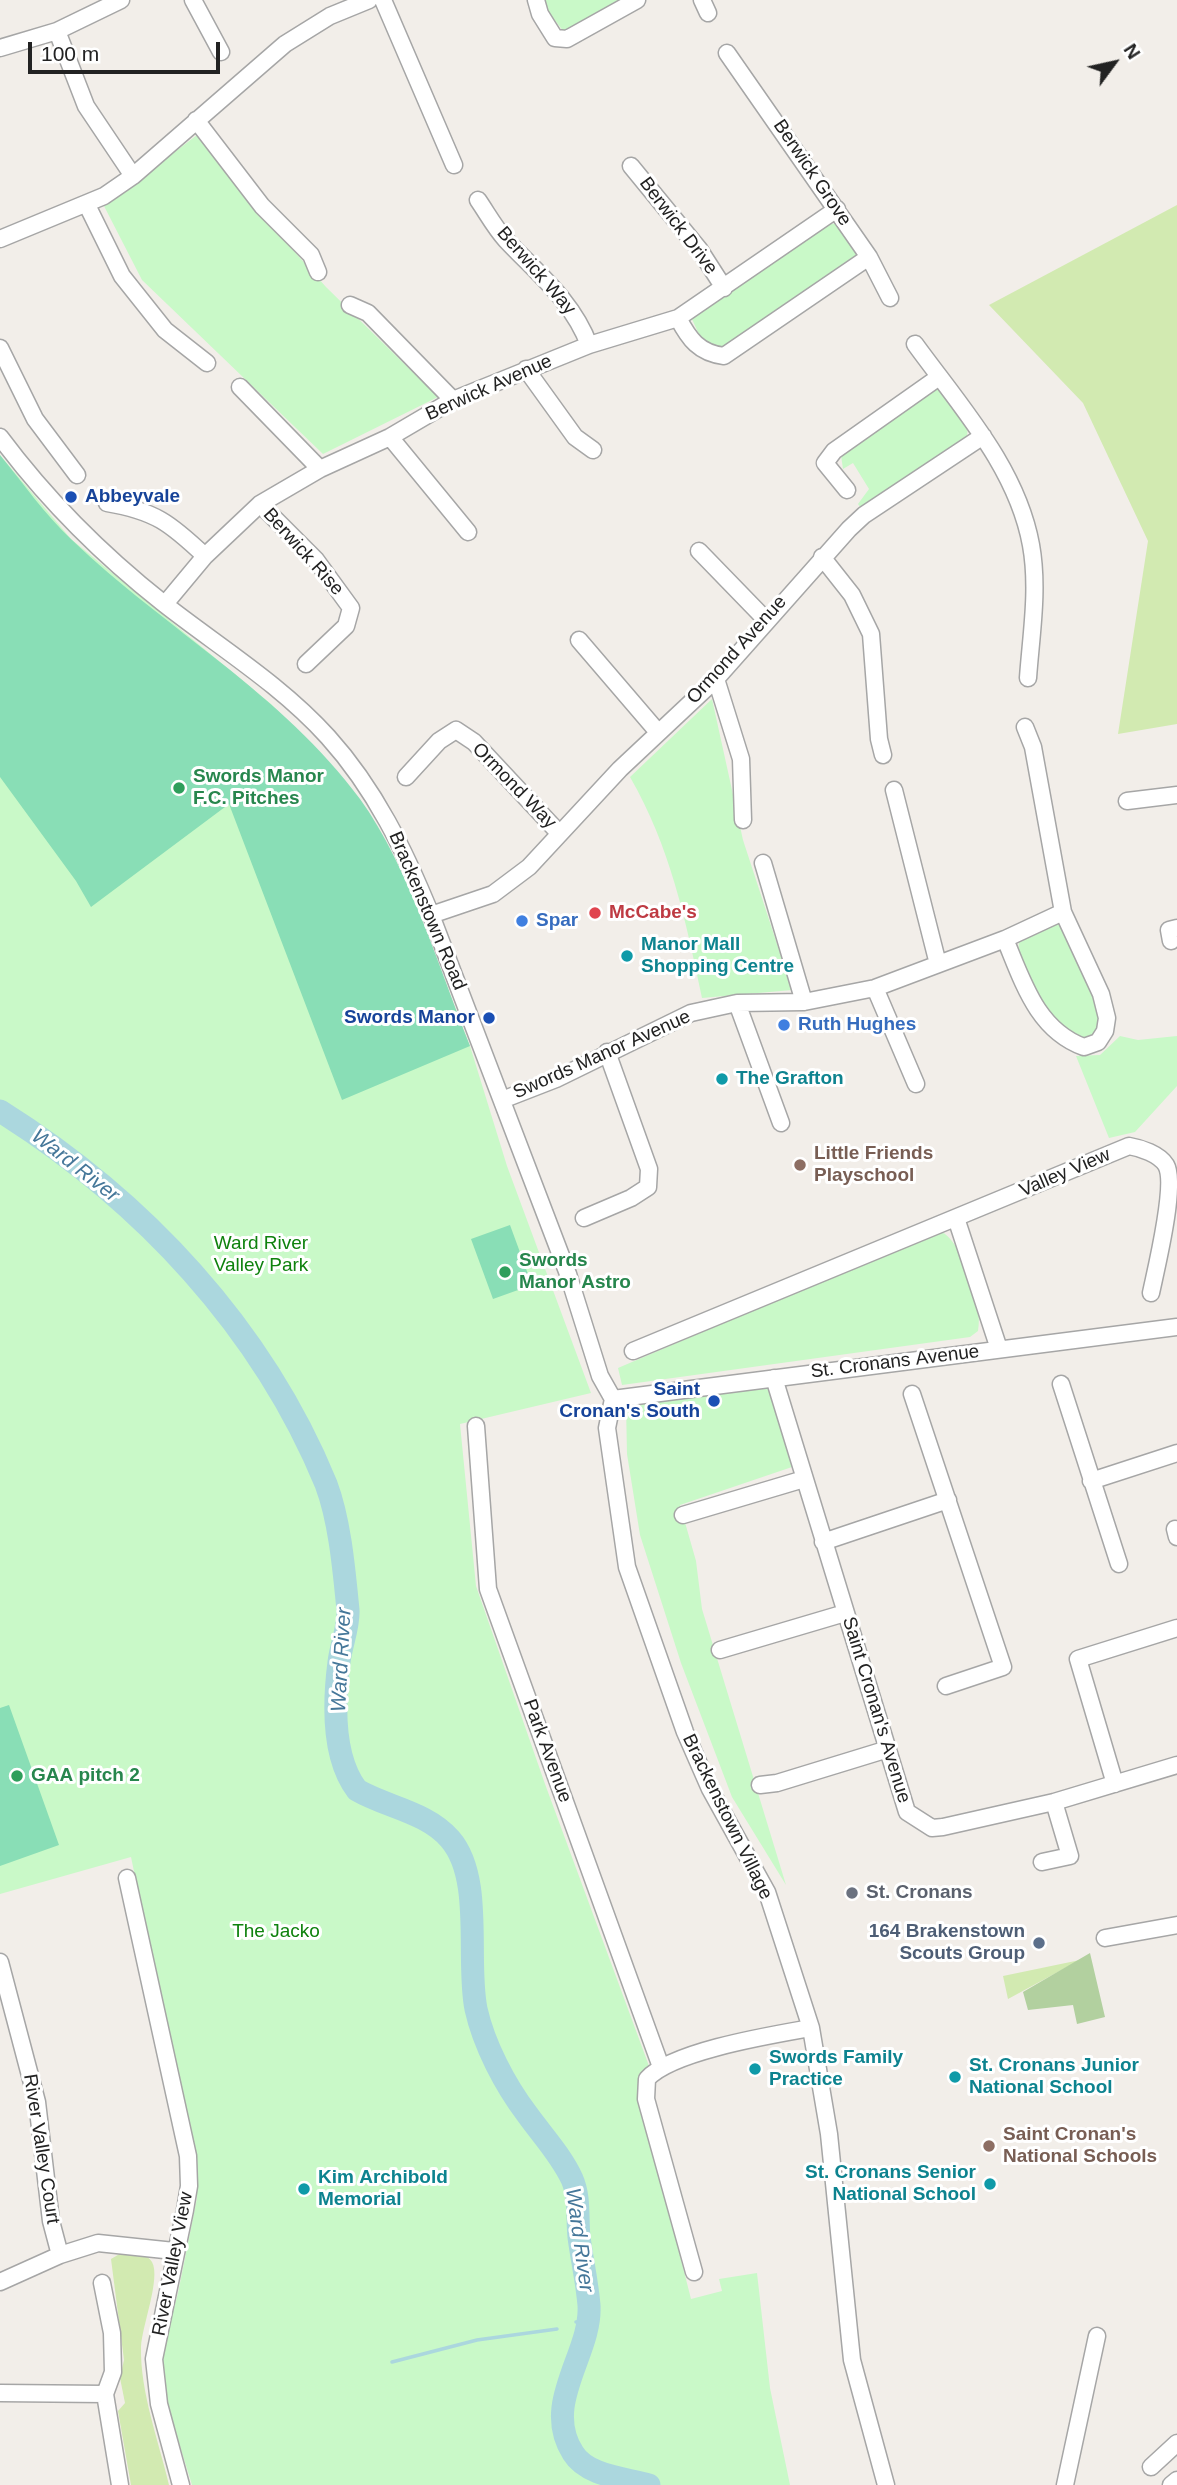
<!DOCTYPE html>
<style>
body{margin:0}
#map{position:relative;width:1177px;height:2485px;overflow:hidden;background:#f2eee9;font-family:Helvetica,sans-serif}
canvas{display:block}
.north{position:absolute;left:1079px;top:28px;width:70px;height:70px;-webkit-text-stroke:5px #fff;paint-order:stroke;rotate:57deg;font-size:19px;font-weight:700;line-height:28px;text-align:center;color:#222}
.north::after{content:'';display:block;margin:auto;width:24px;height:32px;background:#222;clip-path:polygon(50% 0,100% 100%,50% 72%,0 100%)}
.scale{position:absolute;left:28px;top:42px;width:192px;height:32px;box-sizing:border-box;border:4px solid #222;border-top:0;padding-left:9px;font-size:21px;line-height:24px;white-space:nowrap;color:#222;-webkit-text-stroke:5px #fff;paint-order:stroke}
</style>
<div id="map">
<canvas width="1177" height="2485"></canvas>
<div class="north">N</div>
<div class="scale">100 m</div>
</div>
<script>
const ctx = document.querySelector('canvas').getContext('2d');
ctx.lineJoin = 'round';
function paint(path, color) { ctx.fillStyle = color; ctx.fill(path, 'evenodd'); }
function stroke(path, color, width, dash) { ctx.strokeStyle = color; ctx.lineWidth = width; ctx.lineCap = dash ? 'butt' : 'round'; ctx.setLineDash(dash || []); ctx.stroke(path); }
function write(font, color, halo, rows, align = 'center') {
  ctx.font = font + ' Helvetica,sans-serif'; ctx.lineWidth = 6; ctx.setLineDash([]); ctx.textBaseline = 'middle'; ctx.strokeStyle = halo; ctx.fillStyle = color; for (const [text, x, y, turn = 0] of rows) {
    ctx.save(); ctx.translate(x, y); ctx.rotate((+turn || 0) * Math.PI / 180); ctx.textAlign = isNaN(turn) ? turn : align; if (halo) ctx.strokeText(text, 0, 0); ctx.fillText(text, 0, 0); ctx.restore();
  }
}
paint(new Path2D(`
 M 1177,205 L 1177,724 L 1118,734 L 1148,541 L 1083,403 L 989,305 Z
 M 1080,1960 L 1008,1999 L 1003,1976 Z
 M 123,2252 C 133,2253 146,2252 152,2262 C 161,2278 142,2326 141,2347 C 140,2392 159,2442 169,2485 L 131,2485 L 118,2411 L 125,2403 L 120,2378 L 124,2360 L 111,2259 Z`), '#d2eab1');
paint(new Path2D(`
 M 1090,1953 L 1105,2017 L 1077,2024 L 1073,2005 L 1028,2010 L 1023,1992 Z`), '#b2d09f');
paint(new Path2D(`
 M 542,0 L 629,0 L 568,37 L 541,3 Z
 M 197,135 L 252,204 L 326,287 L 438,397 L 323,454 L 142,280 L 104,206 Z
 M 839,223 L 857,248 L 857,256 L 730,347 L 718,350 L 701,339 L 692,319 L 703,308 L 831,224 Z
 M 940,387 L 968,423 L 967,438 L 864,512 L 858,504 L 869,489 L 853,463 L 843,469 L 841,455 L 929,390 Z
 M 0,455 L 71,539 L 271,704 L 334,768 L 380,831 L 405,883 L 470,1046 L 507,1166 L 591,1393 L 460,1424 L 476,1586 L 545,1784 L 649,2066 L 640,2086 L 642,2106 L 691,2299 L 722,2291 L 719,2279 L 757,2273 L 770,2388 L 790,2485 L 192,2485 L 157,2372 L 178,2293 L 197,2198 L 181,2096 L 131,1857 L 0,1894 Z
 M 712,699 L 743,840 L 792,990 L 702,998 C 686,921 670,846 630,777 Z
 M 1057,924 L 1065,928 C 1074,949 1086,970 1094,992 C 1101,1011 1103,1052 1070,1035 C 1050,1025 1011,959 1020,939 Z
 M 1120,1036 L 1138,1040 L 1177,1036 L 1177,1086 L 1135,1132 L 1109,1138 L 1076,1056 L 1100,1055 Z
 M 936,1232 L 942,1232 C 963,1243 984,1307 978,1331 L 970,1337 L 622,1385 L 618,1368 Z
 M 767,1385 L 792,1467 L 680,1505 L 696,1561 L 702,1609 L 786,1885 L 732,1797 L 681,1663 L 640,1535 L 627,1454 L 626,1405 Z`), '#c9f9c8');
paint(new Path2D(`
 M 0,455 C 23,483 45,515 72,540 C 165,629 283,694 360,799 C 409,867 439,968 470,1046 L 342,1100 L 229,804 L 91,907 L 76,881 L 0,777 Z
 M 510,1225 L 532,1285 L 493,1299 L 471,1239 Z
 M 9,1705 L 59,1845 L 0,1866 L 0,1708 Z`), '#89deb6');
stroke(new Path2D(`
 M 576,2322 L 590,2321
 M 392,2362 L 477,2340 L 557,2329`), '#abd7de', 3.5);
stroke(new Path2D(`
 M 0,1111 C 142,1200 262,1328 326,1484 C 340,1521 344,1570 348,1610 C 349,1626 341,1645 339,1662 C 334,1701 332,1757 357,1790 C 386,1807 427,1812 450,1839 C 484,1878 466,1960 476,2009 C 484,2045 505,2085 527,2114 C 542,2135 561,2155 572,2179 C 580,2197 577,2218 579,2237 C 582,2260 587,2282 589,2305 C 592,2354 541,2403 573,2453 C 587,2476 624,2478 649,2485`), '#abd7de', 23);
const minor = new Path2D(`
 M 193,0 L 221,52
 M 383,0 L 454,165
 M 536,0 L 540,14 L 555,38 L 567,39 L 637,0
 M 702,0 L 708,13
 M 57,31 L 86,106 L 133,176
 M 0,48 L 57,31 L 121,0
 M 727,53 L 869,257 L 890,298
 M 196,120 L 262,206 L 311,255 L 318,272
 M 631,166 L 699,249 L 724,288
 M 478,200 C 487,213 495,228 506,240 C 537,273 573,301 589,345
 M 87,205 L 122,276 L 165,330 L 207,363
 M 0,239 L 104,196 L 133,176 L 285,44 L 330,16 L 369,0
 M 350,305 L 368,313 L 453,400
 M 678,318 C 689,339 699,353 724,356 L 869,257
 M 915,344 C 960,406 1017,468 1031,545 C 1039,589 1031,635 1028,678
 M 0,348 L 35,419 L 77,475
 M 526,369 L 575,437 L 593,450
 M 240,387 L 320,469
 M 0,437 C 47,500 101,554 163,603 C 219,647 280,684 328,737 C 375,789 405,851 431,915 L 568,1274 L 600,1376 L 613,1399
 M 390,437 L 468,532
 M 847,490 L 825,463 L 834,451 L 939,377
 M 107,503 C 155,511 170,523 205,556
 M 260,504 L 316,560 L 351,608 L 346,626 L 306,664
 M 699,551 L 766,620
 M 822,557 L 852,595 L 871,634 L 879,739 L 883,755
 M 165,604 L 205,556 L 260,504 L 320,469 L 390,437 L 453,400 L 589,345 L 678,318 L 837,209
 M 579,640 L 657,731
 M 716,679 L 741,759 L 743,820
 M 406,777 L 439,741 L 456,730 L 474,742 L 559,833
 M 894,790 L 938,964
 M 1127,801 L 1177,795
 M 763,863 L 804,1002
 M 431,915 L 493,894 L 529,867 L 620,769 L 716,679 L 849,529 L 864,515 L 983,436
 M 1005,939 C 1023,982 1037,1030 1084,1047 L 1098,1042 L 1105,1031 L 1107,1018 L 1101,994 L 1063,912 L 1033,747 L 1025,727
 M 1171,941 L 1169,930 L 1177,928
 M 875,988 L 916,1084
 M 737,1003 L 781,1123
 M 502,1100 L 556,1079 L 691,1013 L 737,1003 L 804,1002 L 875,988 L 1005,939 L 1063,912
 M 584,1218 L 631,1198 L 648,1187 L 649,1169 L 607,1052
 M 956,1218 L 999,1349
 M 633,1351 L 1129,1146 C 1141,1148 1159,1154 1166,1165 C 1177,1184 1156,1269 1151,1293
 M 774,1378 L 907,1812 L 932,1828 L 943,1827 L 1054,1802 L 1177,1765
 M 1061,1384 L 1119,1564
 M 912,1394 L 1003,1667 L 946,1686
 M 613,1399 L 607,1428 L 627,1567 L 685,1732 L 710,1789 L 767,1892 L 811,2028 L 829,2134 L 852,2360 L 886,2485
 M 613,1399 L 1177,1327
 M 476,1426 L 488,1589 L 661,2067
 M 1091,1481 L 1177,1453
 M 683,1515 L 804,1479
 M 1175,1529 L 1177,1537
 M 823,1542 L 948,1500
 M 720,1650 L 845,1613
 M 1115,1784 L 1078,1659 L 1177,1628
 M 760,1785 L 777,1783 L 888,1749
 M 1042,1862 L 1070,1856 L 1054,1802
 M 127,1878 L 188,2156 L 189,2186 L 185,2210 L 154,2359 L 159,2404 L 181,2485
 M 1105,1938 L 1177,1925
 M 0,1962 L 37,2102 L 51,2221 L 60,2255
 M 694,2272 L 646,2099 L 647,2079 C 672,2051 772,2035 811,2028
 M 0,2282 L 60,2255 L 98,2243 L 174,2251
 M 102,2283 L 112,2333 L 113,2372 L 105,2394 L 120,2485
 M 0,2393 L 105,2394
 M 1151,2467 L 1177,2443
 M 1065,2485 L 1097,2336
 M 1171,2485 L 1177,2480`);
stroke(minor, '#a6a6a6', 19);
stroke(minor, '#fff', 16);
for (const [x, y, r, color] of [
 [71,497,7,"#1a4fb4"],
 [179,788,7,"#2e9e5b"],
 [595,913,7,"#e0444e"],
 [522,921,7,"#3f7fe0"],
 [627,956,7,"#0f9aa8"],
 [489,1018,7,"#1a4fb4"],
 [784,1025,7,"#3f7fe0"],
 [722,1079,7,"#0f9aa8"],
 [800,1165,7,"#8d6e63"],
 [505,1272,7,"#2e9e5b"],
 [714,1401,7,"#1a4fb4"],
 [17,1776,7,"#2e9e5b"],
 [852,1893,7,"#6b7280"],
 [1039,1943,7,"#5c6f8a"],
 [755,2069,7,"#0f9aa8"],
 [955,2077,7,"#0f9aa8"],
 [989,2146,7,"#8d6e63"],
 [990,2184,7,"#0f9aa8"],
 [304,2189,7,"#0f9aa8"]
]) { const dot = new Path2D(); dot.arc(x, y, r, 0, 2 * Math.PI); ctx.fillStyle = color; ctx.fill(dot); stroke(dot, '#fff', 2.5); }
write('19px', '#222', '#fff', [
 ["Berwick Grove",812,173,56],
 ["Berwick Drive",678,226,53],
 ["Berwick Way",536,271,49],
 ["Berwick Avenue",489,388,-24],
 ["Berwick Rise",303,552,48],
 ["Ormond Avenue",737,650,-48],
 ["Ormond Way",514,786,46],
 ["Brackenstown Road",427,911,67],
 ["Swords Manor Avenue",602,1055,-24],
 ["Valley View",1065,1173,-23],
 ["St. Cronans Avenue",895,1362,-7],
 ["Saint Cronan's Avenue",876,1710,73],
 ["Park Avenue",547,1751,70],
 ["Brackenstown Village",727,1817,64],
 ["River Valley Court",41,2149,81],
 ["River Valley View",173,2264,-79]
]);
write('bold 19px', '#164399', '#fff', [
 ["Abbeyvale",85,497,"left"],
 ["Swords Manor",475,1018],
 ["Saint",700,1390],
 ["Cronan's South",700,1412]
], 'right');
write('bold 19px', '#27864d', '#fff', [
 ["Swords Manor",193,777],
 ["F.C. Pitches",193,799],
 ["Swords",519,1261],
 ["Manor Astro",519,1283],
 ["GAA pitch 2",31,1776]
], 'left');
write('bold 19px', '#be3a42', '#fff', [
 ["McCabe's",609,913]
], 'left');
write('bold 19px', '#366cbe', '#fff', [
 ["Spar",536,921],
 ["Ruth Hughes",798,1025]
], 'left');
write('bold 19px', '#0d838f', '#fff', [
 ["Manor Mall",641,945],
 ["Shopping Centre",641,967],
 ["The Grafton",736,1079],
 ["Swords Family",769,2058],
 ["Practice",769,2080],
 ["St. Cronans Junior",969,2066],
 ["National School",969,2088],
 ["St. Cronans Senior",976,2173,"right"],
 ["National School",976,2195,"right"],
 ["Kim Archibold",318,2178],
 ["Memorial",318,2200]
], 'left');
write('bold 19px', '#785e54', '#fff', [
 ["Little Friends",814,1154],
 ["Playschool",814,1176],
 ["Saint Cronan's",1003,2135],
 ["National Schools",1003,2157]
], 'left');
write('19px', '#0f820e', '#fff', [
 ["Ward River",261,1244],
 ["Valley Park",261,1266],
 ["The Jacko",276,1932]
]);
write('bold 19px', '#5b616d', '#fff', [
 ["St. Cronans",866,1893]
], 'left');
write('bold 19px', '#4e5e75', '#fff', [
 ["164 Brakenstown",1025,1932],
 ["Scouts Group",1025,1954]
], 'right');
write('italic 21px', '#457799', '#fff', [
 ["Ward River",75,1166,38],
 ["Ward River",342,1660,-87],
 ["Ward River",579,2240,82]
]);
</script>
